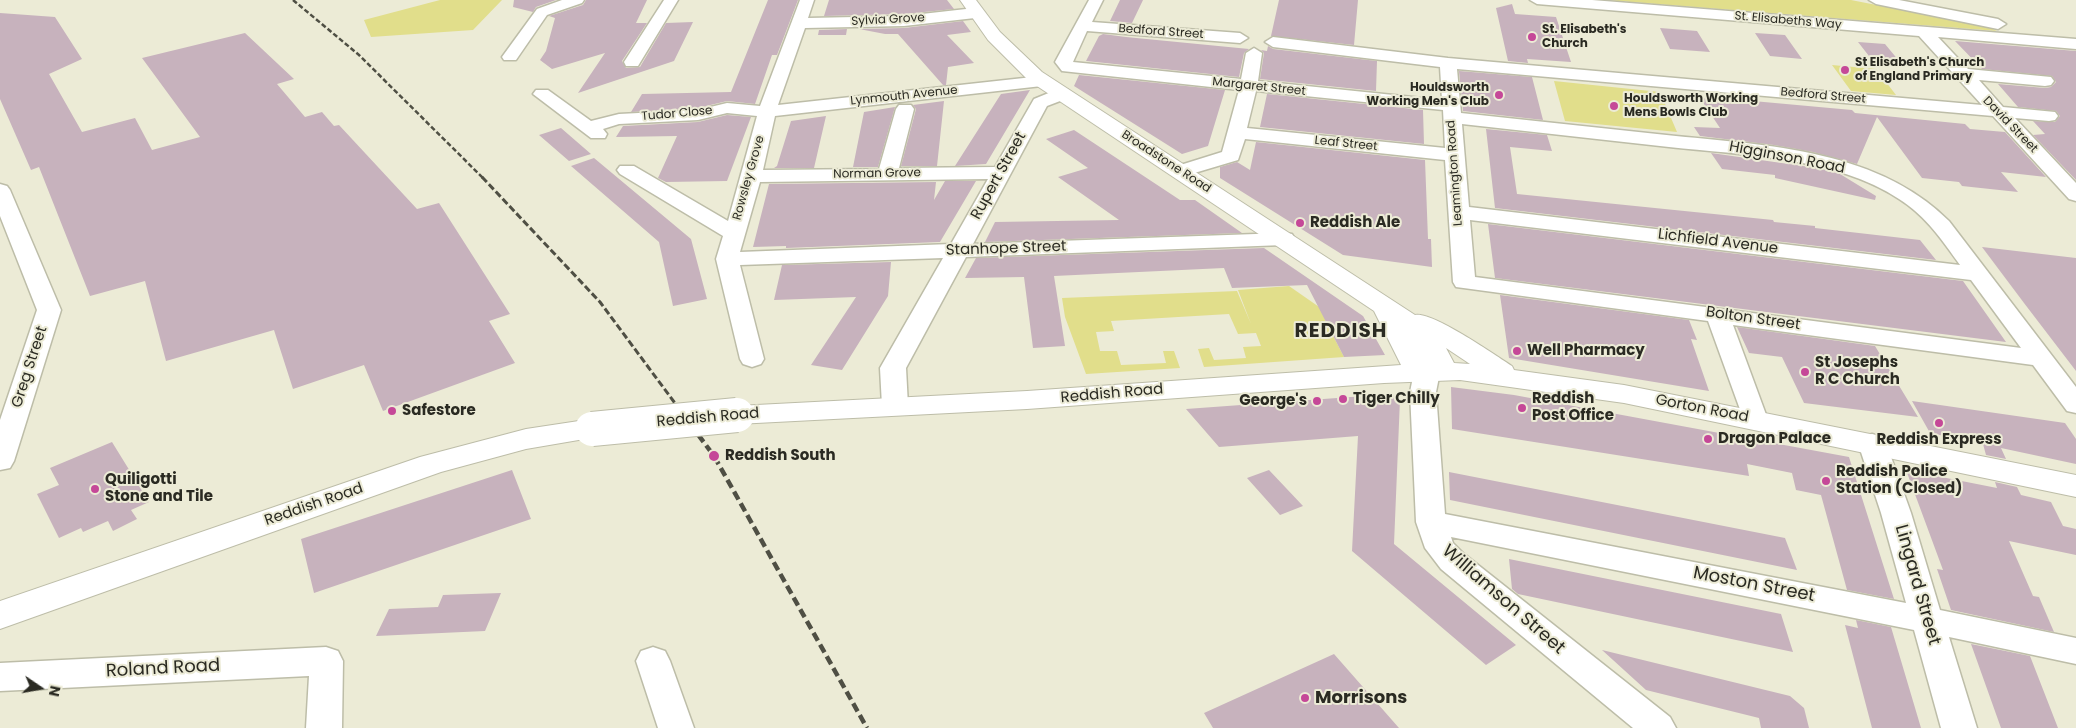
<!DOCTYPE html>
<style>
body{margin:0}
#map{position:relative;width:2076px;height:728px;overflow:hidden;background:#ecebd6;font-family:Poppins,sans-serif}
canvas{display:block}
.north{position:absolute;left:15px;top:663px;width:50px;height:50px;-webkit-text-stroke:4px #ecebd6;paint-order:stroke;rotate:102deg;font-size:14px;font-weight:700;line-height:20px;text-align:center;color:#2a2a22}
.north::after{content:'';display:block;margin:auto;width:18px;height:22px;background:#2a2a22;clip-path:polygon(50% 0,100% 100%,50% 72%,0 100%)}
</style>
<div id="map">
<canvas width="2076" height="728"></canvas>
<div class="north">N</div>
</div>
<script>
const ctx = document.querySelector('canvas').getContext('2d');
ctx.lineJoin = 'round';
function paint(path, color) { ctx.fillStyle = color; ctx.fill(path, 'evenodd'); }
function stroke(path, color, width, dash) { ctx.strokeStyle = color; ctx.lineWidth = width; ctx.lineCap = dash ? 'butt' : 'round'; ctx.setLineDash(dash || []); ctx.stroke(path); }
function write(font, color, halo, rows, align = 'center') {
  ctx.font = font + ' Poppins,sans-serif'; ctx.lineWidth = 4; ctx.setLineDash([]); ctx.textBaseline = 'middle'; ctx.strokeStyle = halo; ctx.fillStyle = color; for (const [text, x, y, turn = 0] of rows) {
    ctx.save(); ctx.translate(x, y); ctx.rotate((+turn || 0) * Math.PI / 180); ctx.textAlign = isNaN(turn) ? turn : align; if (halo) ctx.strokeText(text, 0, 0); ctx.fillText(text, 0, 0); ctx.restore();
  }
}
paint(new Path2D(`
 M 440,0 L 502,0 L 473,30 L 371,37 L 364,20 Z
 M 1606,0 L 1851,0 L 1988,27 L 1997,31 Z
 M 1832,65 L 1876,69 L 1896,95 L 1851,91 Z
 M 1554,81 L 1660,92 L 1677,132 L 1565,121 Z
 M 1289,286 L 1335,318 L 1325,320 L 1344,357 L 1204,367 L 1198,349 L 1209,348 L 1214,360 L 1246,358 L 1243,347 L 1261,346 L 1256,333 L 1238,334 L 1229,314 L 1111,321 L 1114,331 L 1096,332 L 1100,351 L 1117,351 L 1121,365 L 1166,363 L 1163,351 L 1174,351 L 1180,368 L 1086,374 L 1065,317 L 1062,298 L 1237,291 L 1251,324 L 1238,290 Z`), '#e1de8b');
paint(new Path2D(`
 M 514,0 L 556,0 L 536,7 L 533,12 L 513,7 Z
 M 586,0 L 647,0 L 636,23 L 647,23 L 622,61 L 626,68 L 640,67 L 666,23 L 693,22 L 674,61 L 578,93 L 605,53 L 552,69 L 540,60 L 546,51 L 555,18 L 549,16 L 583,5 Z
 M 768,0 L 798,0 L 777,55 L 772,55 L 755,104 L 727,101 L 698,108 L 631,112 L 642,94 L 731,92 Z
 M 829,0 L 947,0 L 954,9 L 904,14 L 824,16 Z
 M 1120,0 L 1143,0 L 1132,23 L 1110,21 Z
 M 1279,0 L 1358,0 L 1354,45 L 1271,36 Z
 M 1512,4 L 1515,14 L 1556,17 L 1571,62 L 1527,59 L 1528,63 L 1508,61 L 1496,8 Z
 M 0,13 L 55,17 L 82,59 L 49,74 L 82,132 L 135,118 L 152,150 L 200,137 L 142,58 L 245,33 L 294,79 L 277,84 L 305,117 L 322,112 L 334,126 L 339,125 L 417,209 L 439,203 L 510,314 L 489,321 L 515,363 L 383,411 L 364,365 L 293,389 L 274,330 L 166,361 L 145,281 L 90,296 L 39,167 L 31,170 L 0,99 Z
 M 963,21 L 971,32 L 947,35 L 974,63 L 948,67 L 946,85 L 943,85 L 898,34 L 885,34 L 859,29 L 904,28 Z
 M 1660,28 L 1697,31 L 1710,52 L 1670,49 Z
 M 847,29 L 846,35 L 818,35 L 819,30 Z
 M 1755,33 L 1785,35 L 1802,59 L 1770,56 Z
 M 1103,34 L 1126,37 L 1249,49 L 1244,53 L 1239,77 L 1086,61 L 1099,36 Z
 M 1955,41 L 2076,51 L 2076,180 L 2033,135 L 2045,134 L 2033,121 L 2055,122 L 2060,116 L 2056,111 L 2018,107 L 1998,84 L 2045,88 L 2051,87 L 2056,82 L 2052,76 L 1982,69 Z
 M 1858,42 L 1885,44 L 1904,67 L 1876,65 Z
 M 1268,46 L 1273,49 L 1377,61 L 1376,91 L 1260,79 L 1264,53 L 1261,50 L 1267,51 Z
 M 1459,71 L 1532,77 L 1543,120 L 1463,111 Z
 M 1079,75 L 1225,90 L 1208,146 L 1182,154 L 1074,86 Z
 M 1030,90 L 986,164 L 955,166 L 1001,94 Z
 M 1267,94 L 1423,110 L 1424,144 L 1260,127 Z
 M 1700,98 L 1742,101 L 1742,100 L 1852,110 L 1855,113 L 1965,124 L 1970,129 L 2005,132 L 2046,177 L 2001,172 L 2018,192 L 1962,186 L 1959,182 L 1922,178 L 1877,117 L 1857,164 L 1813,152 L 1774,145 L 1700,136 L 1694,127 L 1720,128 Z
 M 944,101 L 937,166 L 901,166 L 916,109 L 913,105 Z
 M 895,107 L 878,167 L 853,167 L 864,112 Z
 M 727,115 L 751,117 L 727,181 L 666,182 L 658,178 L 677,136 L 616,137 L 623,126 L 698,122 Z
 M 826,116 L 814,168 L 774,168 L 777,166 L 791,121 Z
 M 561,128 L 591,154 L 569,161 L 539,135 Z
 M 1486,129 L 1547,135 L 1552,151 L 1510,147 L 1517,194 L 1773,220 L 1774,222 L 1815,226 L 1815,228 L 1920,240 L 1936,260 L 1495,208 Z
 M 1074,130 L 1180,200 L 1195,200 L 1242,233 L 985,242 L 995,222 L 1119,220 L 1058,177 L 1088,168 L 1046,139 Z
 M 1256,142 L 1425,160 L 1428,239 L 1431,239 L 1432,267 L 1343,255 L 1220,178 L 1220,167 L 1237,162 L 1250,170 Z
 M 1711,153 L 1817,168 L 1840,174 L 1876,196 L 1875,200 L 1775,178 L 1775,175 L 1722,169 Z
 M 594,158 L 691,239 L 707,299 L 673,306 L 659,242 L 571,166 Z
 M 945,181 L 976,181 L 940,242 L 786,248 L 786,246 L 753,247 L 769,184 L 936,182 L 934,200 Z
 M 1488,224 L 1963,281 L 2006,342 L 1495,278 Z
 M 1982,247 L 2076,258 L 2076,371 L 2024,303 Z
 M 1264,248 L 1363,316 L 1385,355 L 1344,357 L 1307,285 L 1232,288 L 1224,268 L 1054,276 L 1065,346 L 1033,348 L 1024,277 L 965,278 L 976,258 Z
 M 891,262 L 888,296 L 842,370 L 811,365 L 856,297 L 774,300 L 782,265 Z
 M 1500,295 L 1689,320 L 1697,340 L 1691,339 L 1709,391 L 1509,358 Z
 M 1737,327 L 1875,346 L 1918,417 L 1804,403 L 1782,357 L 1749,353 Z
 M 1451,387 L 1514,395 L 1849,457 L 1894,599 L 1847,590 L 1821,495 L 1796,490 L 1792,473 L 1747,464 L 1749,476 L 1452,429 Z
 M 1392,394 L 1400,399 L 1394,544 L 1516,645 L 1486,665 L 1352,551 L 1358,436 L 1219,447 L 1186,409 Z
 M 1912,401 L 2065,423 L 2076,439 L 2076,464 L 2001,448 L 2006,459 L 1986,455 L 1983,444 L 1930,433 Z
 M 112,442 L 149,502 L 131,510 L 137,519 L 113,531 L 108,521 L 83,532 L 81,528 L 59,538 L 37,494 L 59,485 L 50,468 Z
 M 512,470 L 531,519 L 314,593 L 301,539 Z
 M 1269,470 L 1303,506 L 1280,515 L 1247,478 Z
 M 1906,470 L 1997,488 L 1995,482 L 2017,487 L 2021,495 L 2051,502 L 2063,526 L 2076,529 L 2076,555 L 2009,541 L 2033,596 L 2039,597 L 2054,632 L 1951,610 L 1937,569 L 1943,570 Z
 M 1449,472 L 1785,538 L 1797,570 L 1450,500 Z
 M 1509,559 L 1781,614 L 1793,652 L 1518,594 L 1512,589 Z
 M 501,593 L 485,631 L 376,636 L 389,609 L 438,607 L 443,595 Z
 M 1856,620 L 1891,627 L 1921,728 L 1872,728 L 1845,625 L 1858,628 Z
 M 1971,644 L 2030,656 L 2058,728 L 2001,728 Z
 M 1602,650 L 1790,696 L 1804,708 L 1809,728 L 1761,728 L 1759,718 L 1646,690 Z
 M 1334,654 L 1399,728 L 1213,728 L 1204,713 Z`), '#c7b2bd');
const minor = new Path2D(`
 M 562,0 L 584,0 L 582,3 L 547,15 L 516,60 L 504,60 L 502,57 L 537,9 Z
 M 664,0 L 678,0 L 638,66 L 626,66 L 624,62 Z
 M 800,0 L 814,0 L 808,18 L 904,16 L 975,8 L 983,13 L 975,18 L 904,26 L 805,28 L 778,105 L 1042,76 L 1048,77 L 1051,81 L 1048,85 L 1042,86 L 775,116 L 763,170 L 879,169 L 896,109 L 899,105 L 911,105 L 914,109 L 899,168 L 995,167 L 1034,99 L 1056,90 L 1068,90 L 1071,94 L 1068,98 L 1047,106 L 973,244 L 1284,233 L 1292,234 L 1295,239 L 1292,244 L 1284,245 L 966,257 L 906,368 L 908,406 L 904,412 L 895,414 L 886,412 L 882,406 L 880,368 L 943,258 L 740,265 L 764,359 L 761,364 L 752,367 L 743,364 L 740,359 L 716,259 L 723,236 L 620,174 L 617,170 L 620,166 L 634,166 L 728,221 L 757,116 L 727,113 L 698,120 L 619,124 L 603,129 L 607,134 L 605,138 L 591,138 L 533,94 L 536,90 L 548,90 L 591,121 L 619,114 L 698,110 L 727,103 L 760,106 ZM 988,179 L 951,244 L 740,252 L 760,182 Z
 M 1089,0 L 1103,0 L 1092,22 L 1240,33 L 1248,38 L 1240,43 L 1087,31 L 1073,62 L 1241,79 L 1246,53 L 1254,48 L 1262,53 L 1258,81 L 1442,100 L 1440,67 L 1273,47 L 1265,42 L 1273,37 L 1448,58 L 1982,105 L 1919,36 L 1537,4 L 1530,0 L 1592,0 L 2076,39 L 2076,49 L 1938,37 L 1968,69 L 2051,77 L 2054,81 L 2051,85 L 2045,86 L 1979,80 L 2003,107 L 2055,112 L 2058,116 L 2055,120 L 2049,121 L 2015,118 L 2076,183 L 2076,201 L 2069,199 L 1993,116 L 1457,69 L 1461,113 C 1526,120 1592,127 1657,134 C 1757,145 1874,146 1949,221 L 2076,387 L 2076,413 L 2067,411 L 2033,365 L 1733,325 L 1768,420 L 1764,426 L 1755,429 L 1746,426 L 1708,321 L 1456,287 L 1453,282 L 1445,160 L 1245,139 L 1238,160 L 1181,177 L 1174,175 L 1171,171 L 1174,167 L 1222,152 L 1239,90 L 1062,71 L 1055,62 ZM 1256,91 L 1443,110 L 1445,148 L 1247,128 ZM 1462,124 C 1531,132 1600,139 1669,147 C 1742,155 1836,157 1899,199 C 1926,216 1942,240 1960,265 L 1469,207 ZM 1470,220 L 1971,280 L 2021,348 L 1475,277 Z
 M 1869,0 L 1899,0 L 1998,19 L 2006,24 L 1998,29 L 1876,4 Z
 M 0,184 L 7,186 L 10,190 L 61,310 L 14,461 L 10,468 L 0,470 L 0,420 L 37,310 L 0,216 Z
 M 1427,364 L 1436,366 L 1440,372 L 1436,392 L 1445,514 L 1906,603 L 1881,513 L 1858,443 L 1862,437 L 1872,434 L 1882,437 L 1886,443 L 1911,513 L 1940,610 L 2076,638 L 2076,664 L 1949,637 L 1977,728 L 1941,728 L 1914,630 L 1451,537 L 1453,543 L 1463,553 L 1670,717 L 1676,728 L 1633,728 L 1441,569 L 1425,548 L 1416,522 L 1410,392 L 1414,372 L 1418,366 Z
 M 326,647 L 338,651 L 343,661 L 342,728 L 306,728 L 309,676 L 0,691 L 0,663 Z
 M 653,647 L 665,651 L 670,661 L 694,728 L 658,728 L 636,661 L 641,651 Z`);
const secondary = new Path2D(`
 M 960,0 L 976,0 L 1000,32 L 1042,72 L 1415,315 C 1432,311 1495,355 1512,366 L 1514,370 L 1624,385 L 2076,475 L 2076,497 L 1624,403 L 1460,380 L 1384,383 L 1027,409 L 737,424 L 727,422 L 722,415 L 727,408 L 737,406 L 1027,391 L 1401,365 L 1374,311 L 1028,80 L 988,40 ZM 1446,348 L 1470,364 L 1454,363 Z
 M 592,419 L 602,422 L 607,429 L 602,436 L 526,449 L 441,472 L 0,629 L 0,601 L 420,457 L 526,429 Z`);
stroke(minor, '#bdbda8', 3);
stroke(secondary, '#bdbda8', 2);
paint(minor, '#fff');
paint(secondary, '#fff');
stroke(new Path2D(`
 M 293,0 L 359,55 L 483,178`), '#4f4f44', 2.5, [5, 2.5]);
stroke(new Path2D(`
 M 482,177 L 600,302 L 683,414`), '#4f4f44', 3, [7, 3]);
stroke(new Path2D(`
 M 682,413 L 714,456 L 867,728`), '#4f4f44', 4.5, [9, 4.5]);
const secondaryBridge = new Path2D(`
 M 592,429 L 737,415`);
stroke(secondaryBridge, '#bdbda8', 36, []);
stroke(secondaryBridge, '#fff', 34);
for (const [x, y, r, color] of [
 [1532,37,5,"#c54898"],
 [1845,70,5,"#c54898"],
 [1499,95,5,"#c54898"],
 [1614,106,5,"#c54898"],
 [1300,223,5,"#c54898"],
 [1517,351,5,"#c54898"],
 [1805,372,5,"#c54898"],
 [1343,399,5,"#c54898"],
 [1317,401,5,"#c54898"],
 [1522,408,5,"#c54898"],
 [392,411,5,"#c54898"],
 [1939,423,5,"#c54898"],
 [1708,439,5,"#c54898"],
 [714,456,6,"#c54898"],
 [1826,481,5,"#c54898"],
 [95,489,5,"#c54898"],
 [1305,698,5,"#c54898"]
]) { const dot = new Path2D(); dot.arc(x, y, r, 0, 2 * Math.PI); ctx.fillStyle = color; ctx.fill(dot); stroke(dot, '#ecebd6', 2); }
write('12px', '#2a2a22', '#ecebd6', [
 ["Sylvia Grove",888,20,-3],
 ["St. Elisabeths Way",1788,21,5],
 ["Bedford Street",1161,32,4],
 ["Margaret Street",1259,87,6],
 ["Lynmouth Avenue",904,96,-6],
 ["Bedford Street",1823,96,5],
 ["Tudor Close",677,114,-5],
 ["David Street",2010,125,46],
 ["Leaf Street",1346,144,6],
 ["Broadstone Road",1166,162,33],
 ["Leamington Road",1455,173,-94],
 ["Norman Grove",877,174,-1],
 ["Rowsley Grove",749,178,-74]
]);
write('bold 12px', '#2a2a22', '#ecebd6', [
 ["St. Elisabeth's",1542,30],
 ["Church",1542,44],
 ["St Elisabeth's Church",1855,63],
 ["of England Primary",1855,77],
 ["Houldsworth",1489,88,"right"],
 ["Working Men's Club",1489,102,"right"],
 ["Houldsworth Working",1624,99],
 ["Mens Bowls Club",1624,113]
], 'left');
write('15px', '#2a2a22', '#ecebd6', [
 ["Higginson Road",1787,158,11],
 ["Rupert Street",999,176,-61],
 ["Lichfield Avenue",1718,242,7],
 ["Stanhope Street",1006,249,-2],
 ["Bolton Street",1753,319,8],
 ["Greg Street",30,367,-72],
 ["Reddish Road",1112,394,-5],
 ["Gorton Road",1702,409,11],
 ["Reddish Road",708,418,-5],
 ["Reddish Road",314,505,-19]
]);
write('bold 15px', '#2a2a22', '#ecebd6', [
 ["Reddish Ale",1310,223],
 ["Well Pharmacy",1527,351],
 ["St Josephs",1815,363],
 ["R C Church",1815,380],
 ["Tiger Chilly",1353,399],
 ["Reddish",1532,399],
 ["Post Office",1532,416],
 ["George's",1307,401,"right"],
 ["Safestore",402,411],
 ["Dragon Palace",1718,439],
 ["Reddish Express",1939,440,"center"],
 ["Reddish South",725,456],
 ["Reddish Police",1836,472],
 ["Station (Closed)",1836,489],
 ["Quiligotti",105,480],
 ["Stone and Tile",105,497]
], 'left');
write('18px', '#2a2a22', '#ecebd6', [
 ["Moston Street",1754,585,11],
 ["Lingard Street",1917,585,74],
 ["Williamson Street",1503,600,41],
 ["Roland Road",163,669,-3]
]);
write('bold 18px', '#2a2a22', '#ecebd6', [
 ["Morrisons",1315,698]
], 'left');
ctx.letterSpacing = '1px';
write('bold 20px', '#2a2a22', '#ecebd6', [
 ["REDDISH",1341,332]
]);
ctx.letterSpacing = '0px';
</script>
